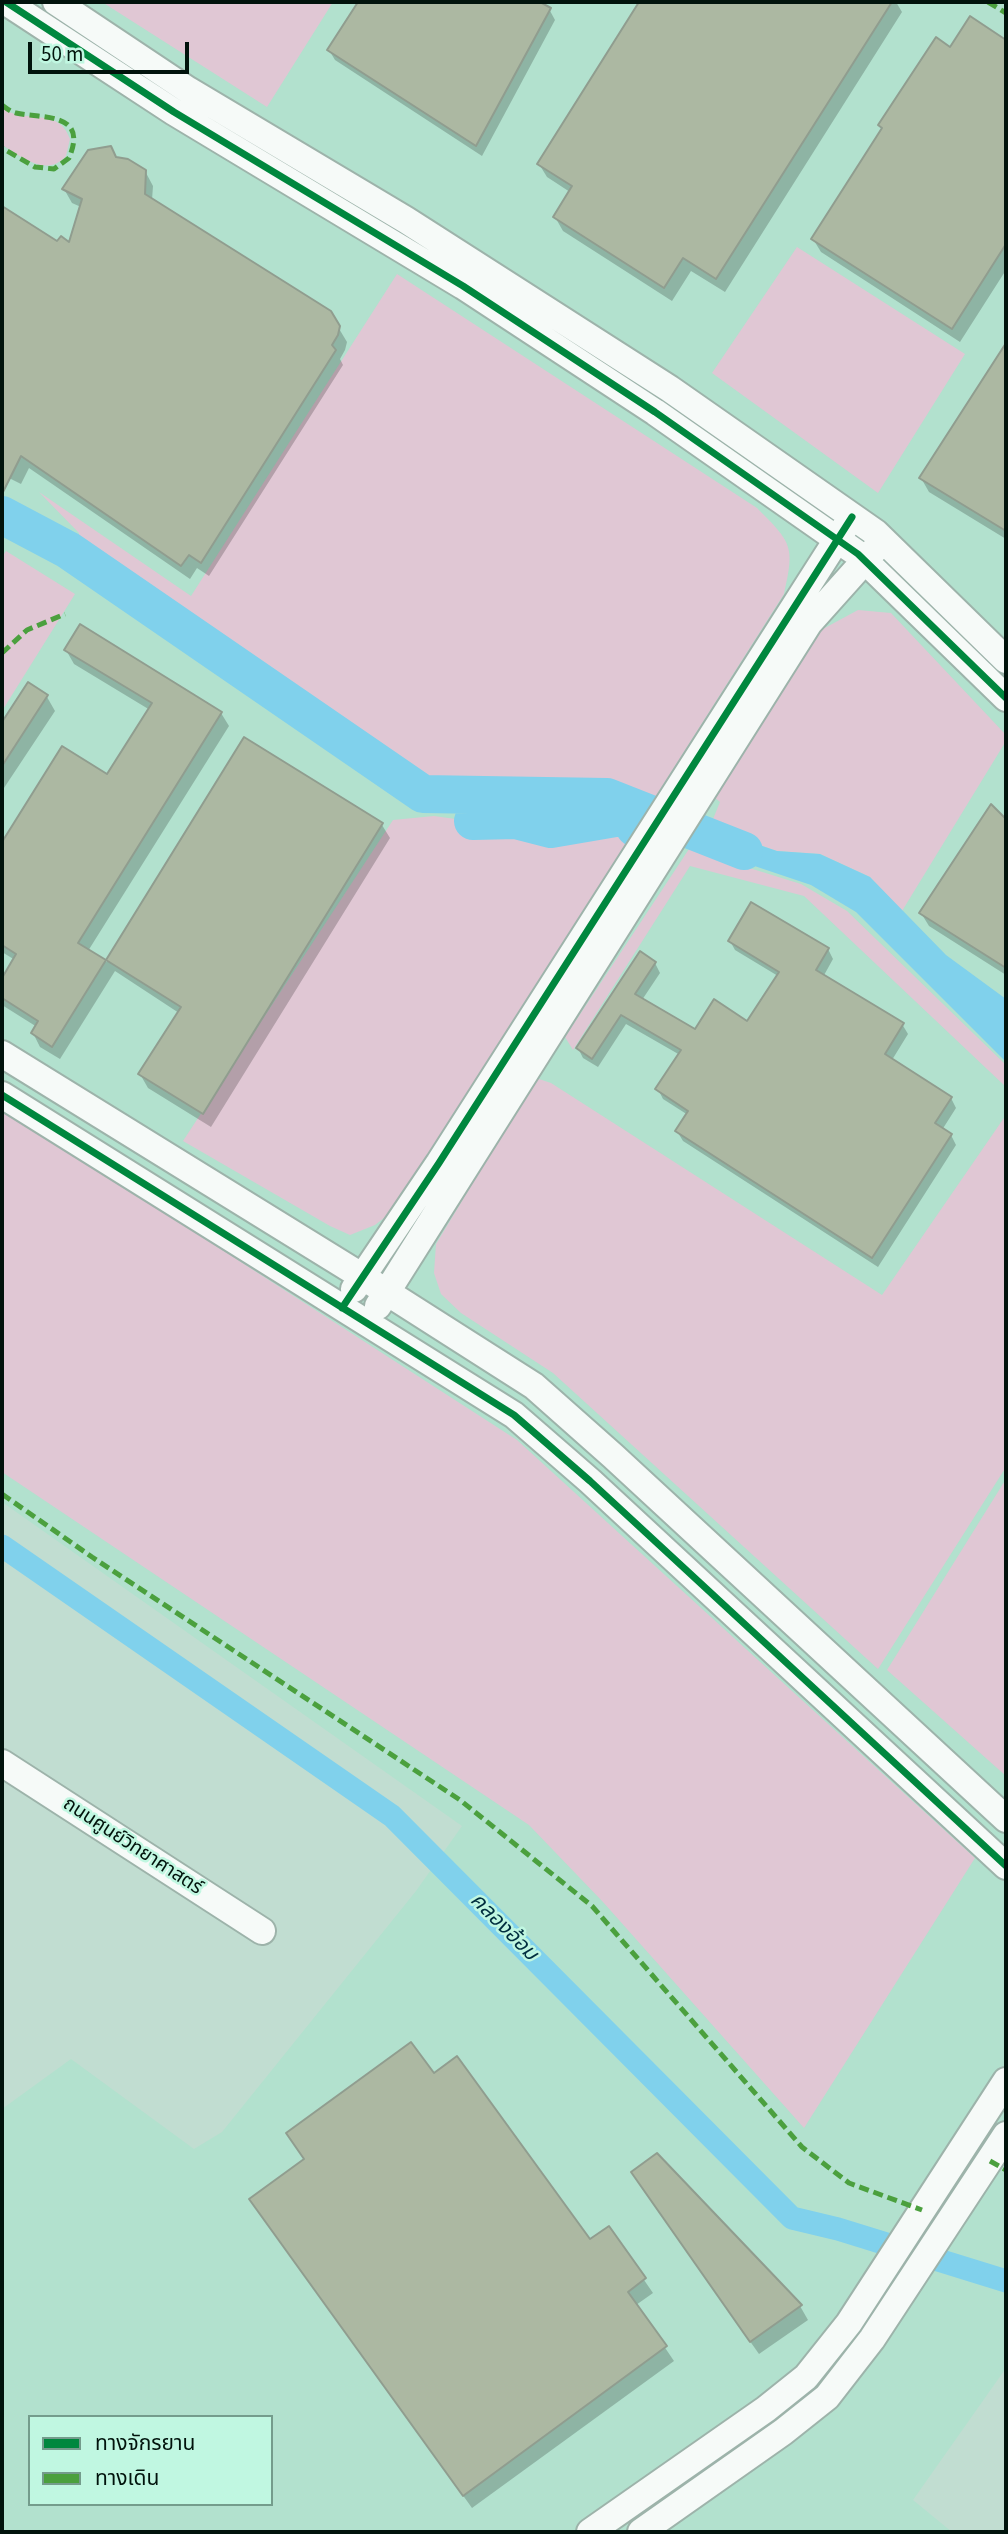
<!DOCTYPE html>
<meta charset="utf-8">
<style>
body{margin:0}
#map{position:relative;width:1008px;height:2534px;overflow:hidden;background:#c1ddd1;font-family:"Source Sans 3","Noto Sans Thai",sans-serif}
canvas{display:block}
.frame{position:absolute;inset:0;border:4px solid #01130c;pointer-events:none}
.legend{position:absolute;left:28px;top:2415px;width:245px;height:91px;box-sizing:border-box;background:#c0f7e1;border:2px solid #749c8c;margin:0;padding:9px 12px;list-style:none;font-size:21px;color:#01130c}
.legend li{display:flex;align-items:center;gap:14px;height:35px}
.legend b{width:35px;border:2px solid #749c8c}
.scale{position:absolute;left:28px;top:42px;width:161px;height:32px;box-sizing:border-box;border:4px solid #01130c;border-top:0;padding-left:9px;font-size:21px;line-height:24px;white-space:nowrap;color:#01130c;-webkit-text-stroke:5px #c0f7e1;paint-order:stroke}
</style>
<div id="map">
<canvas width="1008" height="2534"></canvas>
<div class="frame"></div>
<ul class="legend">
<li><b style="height:9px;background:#00873e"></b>ทางจักรยาน</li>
<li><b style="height:9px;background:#4ba03e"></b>ทางเดิน</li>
</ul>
<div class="scale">50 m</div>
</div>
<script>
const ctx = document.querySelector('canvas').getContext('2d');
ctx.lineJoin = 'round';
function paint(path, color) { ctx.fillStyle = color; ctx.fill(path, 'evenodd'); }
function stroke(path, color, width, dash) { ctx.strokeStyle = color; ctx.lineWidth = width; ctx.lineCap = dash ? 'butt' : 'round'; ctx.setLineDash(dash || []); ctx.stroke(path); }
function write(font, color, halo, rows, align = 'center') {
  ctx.font = font + ' "Source Sans 3","Noto Sans Thai",sans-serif'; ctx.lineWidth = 5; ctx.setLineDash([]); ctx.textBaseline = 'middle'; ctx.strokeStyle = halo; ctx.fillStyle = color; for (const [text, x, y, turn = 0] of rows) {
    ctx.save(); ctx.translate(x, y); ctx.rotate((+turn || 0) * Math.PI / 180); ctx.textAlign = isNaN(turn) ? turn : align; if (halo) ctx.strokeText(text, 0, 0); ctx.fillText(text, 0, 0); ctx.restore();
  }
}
paint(new Path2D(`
 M 2,2 L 1006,2 L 1006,2368 L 913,2500 L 952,2532 L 2,2532 L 2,2109 L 71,2059 L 194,2149 L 222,2132 L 416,1891 L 462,1826 L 2,1502 ZM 30,2417 L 271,2417 L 271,2504 L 30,2504 Z`), '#b2e1ce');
paint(new Path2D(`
 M 102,2 L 333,2 L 267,107 Z
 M 2,108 C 26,125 59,106 70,139 L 66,156 C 46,178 23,157 2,145 Z
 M 797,247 L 965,354 L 878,493 L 712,373 Z
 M 397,274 L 757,508 C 792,543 795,546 784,594 L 654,799 L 633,793 L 620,783 L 432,786 L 78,557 L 79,533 L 39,492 L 191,596 Z
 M 6,551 L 75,594 L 2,711 L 2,557 Z
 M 858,610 L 891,613 L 1006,735 L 1006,741 L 902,911 L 870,877 L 820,854 L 777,851 L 736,837 L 711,824 L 720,802 L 715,798 L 821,630 Z
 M 434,816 L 477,822 L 516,820 L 551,829 L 624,818 L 634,831 L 398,1207 L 375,1225 L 350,1235 L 330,1226 L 183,1141 L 393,820 Z
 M 691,846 L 730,862 L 801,884 L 847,911 L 1006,1065 L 1006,1087 L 804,896 L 690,866 L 573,1050 L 565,1037 Z
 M 536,1078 L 551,1083 L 882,1295 L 1006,1115 L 1006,1467 L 878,1669 L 553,1373 L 461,1313 L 441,1294 L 434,1273 L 436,1244 Z
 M 2,1108 L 517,1440 L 975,1858 L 804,2128 L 603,1902 L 529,1825 L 2,1472 Z
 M 1006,1479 L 1006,1776 L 887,1670 Z`), '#e0c7d4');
paint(new Path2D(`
 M 706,818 L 736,837 L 777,851 L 820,854 L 870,877 L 946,955 L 1006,999 L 1006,1062 L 856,912 L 811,885 L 689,844 Z`), '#80d1ec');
paint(new Path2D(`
 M 360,2 L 536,2 L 549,9 L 555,20 L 482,156 L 335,60 L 329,50 Z
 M 641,2 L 896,2 L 902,12 L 725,292 L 691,271 L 672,301 L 563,231 L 555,217 L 570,192 L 547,177 L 539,164 Z
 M 970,18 L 1006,42 L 1006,270 L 960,342 L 821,252 L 813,239 L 882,129 L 880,125 L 950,49 Z
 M 116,159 L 145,171 L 153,186 L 152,200 L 329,312 L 347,342 L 345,350 L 340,359 L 343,365 L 209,576 L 197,568 L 190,579 L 29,468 L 21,484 L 5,476 L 2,470 L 2,208 L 58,244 L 70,245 L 81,207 L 72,203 L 64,189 Z
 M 1006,346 L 1006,539 L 929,492 L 921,478 Z
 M 66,650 L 221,713 L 229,726 L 88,951 L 107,962 L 245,740 L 382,825 L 390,838 L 211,1127 L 148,1088 L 140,1074 L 179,1013 L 115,971 L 60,1059 L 40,1047 L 33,1033 L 37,1027 L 2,1005 L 2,981 L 15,960 L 2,952 L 2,845 L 62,748 L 108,776 L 150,710 L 74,664 Z
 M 28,685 L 47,697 L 55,711 L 2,791 L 2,725 Z
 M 991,807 L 1006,822 L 1006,975 L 929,926 L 921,913 Z
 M 730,941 L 828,949 L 833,959 L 823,977 L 902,1024 L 908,1034 L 892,1060 L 951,1098 L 956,1108 L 942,1130 L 951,1135 L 956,1145 L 878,1267 L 683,1141 L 677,1131 L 688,1115 L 663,1099 L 658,1089 L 680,1055 L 626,1024 L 598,1067 L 583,1058 L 578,1048 L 655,963 L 660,973 L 642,1000 L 695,1031 L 748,1023 L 778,976 L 735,950 Z
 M 433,2076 L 590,2242 L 608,2228 L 653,2293 L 636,2305 L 674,2361 L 472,2508 L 251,2200 Z
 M 641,2187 L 800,2306 L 808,2320 L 759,2354 Z`), '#0003');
stroke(new Path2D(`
 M 2,1546 L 392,1816 L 792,2218 L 838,2229 L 1006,2281`), '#80d1ec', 23);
stroke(new Path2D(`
 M 2,515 L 68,550 L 423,794 L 607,797 L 744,851
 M 473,821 L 516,820 L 551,829 L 627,816 L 635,828`), '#80d1ec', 38);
const building = new Path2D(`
 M 358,2 L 540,2 L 551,8 L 476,146 L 327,50 Z
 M 639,2 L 892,2 L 716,279 L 683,258 L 664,288 L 553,217 L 572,186 L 537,164 Z
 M 970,16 L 1006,40 L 1006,244 L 952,329 L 811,239 L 882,128 L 878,125 L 936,37 L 950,47 Z
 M 111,146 L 116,157 L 128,159 L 146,170 L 145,194 L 331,311 L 340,326 L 338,335 L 332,345 L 336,350 L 201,563 L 189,555 L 181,566 L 21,456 L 2,494 L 2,206 L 57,241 L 61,236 L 69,242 L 82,199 L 62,189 L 88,150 Z
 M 1006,343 L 1006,531 L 919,478 Z
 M 80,624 L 222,712 L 78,943 L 106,960 L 52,1047 L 31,1033 L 38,1021 L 2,998 L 2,978 L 16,954 L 2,945 L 2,842 L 62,746 L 107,774 L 152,703 L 64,650 Z
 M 28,682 L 48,695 L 2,766 L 2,722 Z
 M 244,737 L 383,823 L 203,1114 L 138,1074 L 181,1007 L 106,960 Z
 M 991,804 L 1006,819 L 1006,968 L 919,913 Z
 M 751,902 L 829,948 L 816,970 L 904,1023 L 885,1054 L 952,1097 L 935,1123 L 952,1134 L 872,1258 L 675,1131 L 688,1111 L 655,1089 L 681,1050 L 621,1015 L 592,1059 L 576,1048 L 640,951 L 656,962 L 635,994 L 695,1029 L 714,999 L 747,1021 L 779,972 L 728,941 Z
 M 411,2042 L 434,2073 L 457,2056 L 590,2239 L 609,2226 L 646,2278 L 628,2292 L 667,2346 L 463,2496 L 249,2199 L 304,2159 L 286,2133 Z
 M 657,2153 L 802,2305 L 750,2342 L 631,2172 Z`);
paint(building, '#acb8a2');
stroke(building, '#909d8f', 2);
const minor = new Path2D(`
 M 6,2 L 174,112 L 463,286 L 655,412 L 858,554 L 1006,698
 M 56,2 L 188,90 L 406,220 L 670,389 L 876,533 L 1006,660
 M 2,1054 L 363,1277 L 534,1386 L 613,1456 L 1006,1819
 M 2,1095 L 514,1415 L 590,1481 L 1006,1866
 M 354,1289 L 439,1163 L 847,524
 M 378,1306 L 809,623 L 877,547
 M 2,1763 L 262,1931
 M 590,2532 L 766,2409 L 806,2377 L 849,2323 L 1006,2081
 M 641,2532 L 783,2432 L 827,2397 L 872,2339 L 1006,2135`);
stroke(minor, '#9db3aa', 30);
stroke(minor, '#f6faf8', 26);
stroke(new Path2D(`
 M 988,2 L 1006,13
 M 2,105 C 6,108 11,112 16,113 C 41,119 89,111 69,158 L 54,169 L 35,167 L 2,148
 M 2,653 L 27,630 L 65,614
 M 2,1494 L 92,1557 L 460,1800 L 592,1906 L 802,2147 L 849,2183 L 922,2210
 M 990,2161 L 1006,2170`), '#4ba03e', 5, [10, 5]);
stroke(new Path2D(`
 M 6,2 L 174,112 L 463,286 L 655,412 L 858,554 L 1006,698
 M 2,1095 L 514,1415 L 590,1481 L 1006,1866
 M 342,1308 L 439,1163 L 852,517`), '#00873e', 7);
write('19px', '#01130c', '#c0f7e1', [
 ["ถนนศูนย์วิทยาศาสตร์",132,1847,33]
]);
write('italic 21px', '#002e3f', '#c0f7e1', [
 ["คลองอ้อม",503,1928,45]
]);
</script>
